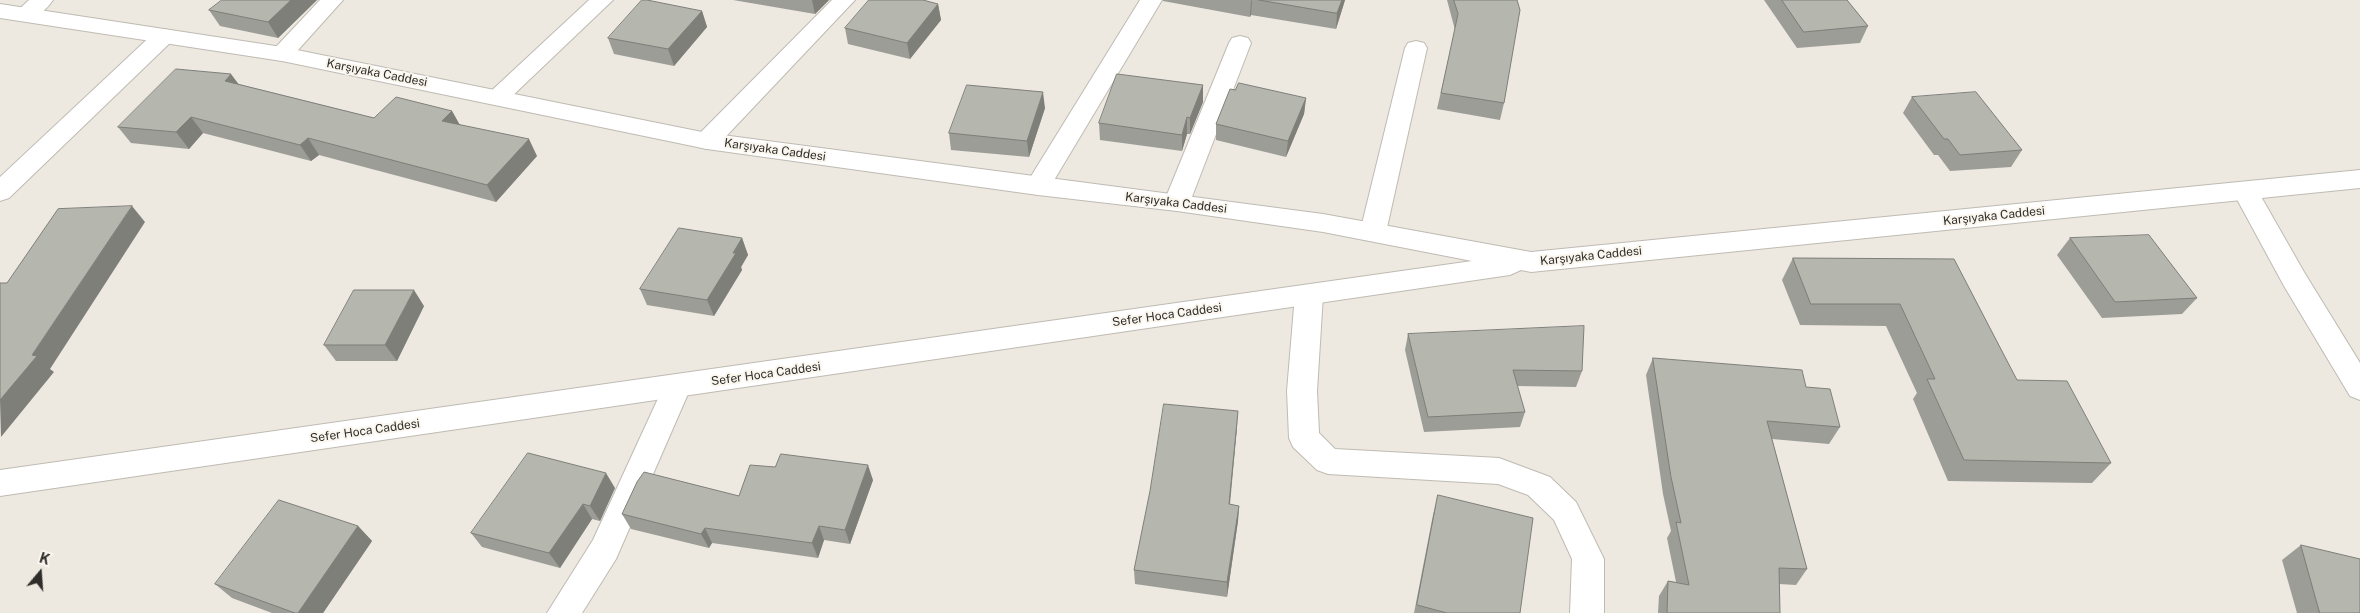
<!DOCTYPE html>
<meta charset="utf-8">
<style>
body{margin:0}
#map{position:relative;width:2360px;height:613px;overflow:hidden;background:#ede8e0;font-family:"Public Sans",sans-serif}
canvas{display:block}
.north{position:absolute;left:15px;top:548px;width:50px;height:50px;-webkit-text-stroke:4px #faf6ee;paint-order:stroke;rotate:18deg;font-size:14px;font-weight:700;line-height:20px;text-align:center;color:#2e2d2a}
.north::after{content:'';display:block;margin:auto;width:18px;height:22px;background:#2e2d2a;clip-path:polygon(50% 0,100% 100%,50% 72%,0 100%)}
</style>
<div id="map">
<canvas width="2360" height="613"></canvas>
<div class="north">K</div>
</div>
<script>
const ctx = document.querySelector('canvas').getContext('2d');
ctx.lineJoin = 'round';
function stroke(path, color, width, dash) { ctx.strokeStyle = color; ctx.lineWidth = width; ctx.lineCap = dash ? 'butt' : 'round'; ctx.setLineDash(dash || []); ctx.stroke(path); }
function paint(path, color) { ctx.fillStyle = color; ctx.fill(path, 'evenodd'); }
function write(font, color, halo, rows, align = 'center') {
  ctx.font = font + ' "Public Sans",sans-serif'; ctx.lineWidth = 4; ctx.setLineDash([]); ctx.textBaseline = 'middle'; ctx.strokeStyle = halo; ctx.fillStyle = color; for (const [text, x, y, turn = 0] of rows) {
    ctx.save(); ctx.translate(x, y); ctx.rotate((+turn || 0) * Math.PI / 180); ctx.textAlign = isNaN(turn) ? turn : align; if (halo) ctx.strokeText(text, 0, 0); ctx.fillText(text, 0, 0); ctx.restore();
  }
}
const minor = new Path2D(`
 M 29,0 L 53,0 C 45,12 32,22 17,19 L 14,14 Z
 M 320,0 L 343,0 L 290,59 L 282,61 L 274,59 L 271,54 L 274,49 Z
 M 589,0 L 613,0 L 506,102 L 498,105 L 490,102 L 486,97 L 490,92 Z
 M 832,0 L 855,0 L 716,147 L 707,149 L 698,147 L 695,141 L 698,135 Z
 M 1140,0 L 1162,0 L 1047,192 L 1038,195 L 1029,192 L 1025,186 Z
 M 164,29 L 172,31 L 175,36 L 172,41 L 9,198 L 0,201 L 0,177 L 156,31 Z
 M 1240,36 L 1248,38 L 1251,43 L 1190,202 L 1186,208 L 1177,211 L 1168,208 L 1164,202 L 1229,43 L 1232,38 Z
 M 1416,41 L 1424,43 L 1427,48 L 1386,232 L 1382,239 L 1373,241 L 1364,239 L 1360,232 L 1405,48 L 1408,43 Z
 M 2246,183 L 2255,186 L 2304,272 L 2360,363 L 2360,400 L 2350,396 L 2284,286 L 2233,192 L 2237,186 Z
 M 1309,285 L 1319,288 L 1323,295 L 1317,391 L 1319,433 L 1335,449 L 1499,458 L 1550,477 L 1576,502 L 1604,559 L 1604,613 L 1570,613 L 1572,559 L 1554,520 L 1528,495 L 1498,484 L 1328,474 L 1317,470 L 1293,447 L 1289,438 L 1287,391 L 1295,295 L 1299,288 Z
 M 677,375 L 687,379 L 691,387 L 616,559 L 582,613 L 547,613 L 593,540 L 667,379 Z`);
const tertiary = new Path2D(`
 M 0,4 L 282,47 L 707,133 L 1323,214 L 1531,252 L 2360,170 L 2360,188 L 1531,272 L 1521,270 L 1510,275 L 0,496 L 0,470 L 1472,261 L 1323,232 L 1177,211 L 1038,195 L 707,149 L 282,61 L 0,18 Z`);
stroke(minor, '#bfbbb3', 2);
stroke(tertiary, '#bfbbb3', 2);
paint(minor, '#fff');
paint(tertiary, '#fff');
paint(new Path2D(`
 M 317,0 L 278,38 L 220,26 L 209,10 Z
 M 733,0 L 829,0 L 815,14 Z
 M 1163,0 L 1345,0 L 1336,29 L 1251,15 L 1250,17 L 1163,1 Z
 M 1447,0 L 1517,0 L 1504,103 L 1500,120 L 1437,109 L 1455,30 Z
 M 1764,0 L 1847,0 L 1868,26 L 1860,43 L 1797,48 Z
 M 938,4 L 941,20 L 910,59 L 848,44 L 845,28 Z
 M 702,11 L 707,27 L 674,66 L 614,54 L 608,38 Z
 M 238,84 L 374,118 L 452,111 L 459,124 L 537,156 L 496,202 L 319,155 L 311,161 L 203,133 L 189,149 L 131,143 L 118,127 Z
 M 1203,85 L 1203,102 L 1190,134 L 1187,134 L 1182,151 L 1100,140 L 1099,123 Z
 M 1912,97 L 2022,150 L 2011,167 L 1950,171 L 1938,155 L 1934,155 L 1903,113 Z
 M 1306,98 L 1304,114 L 1286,157 L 1216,140 L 1216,124 Z
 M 1045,108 L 1029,157 L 951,150 L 949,133 Z
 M 742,238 L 748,255 L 741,267 L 742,270 L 714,316 L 647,305 L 640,289 Z
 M 2070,238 L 2197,298 L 2182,314 L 2102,318 L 2057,255 Z
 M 1793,258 L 1954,259 L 2017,380 L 2111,463 L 2092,483 L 1948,481 L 1913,399 L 1917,393 L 1886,326 L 1800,325 L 1782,280 Z
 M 424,306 L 397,361 L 336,361 L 324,345 Z
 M 1408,334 L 1582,371 L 1576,387 L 1517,386 L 1525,412 L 1520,427 L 1424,432 L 1405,350 Z
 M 1653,358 L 1806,387 L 1840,427 L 1829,444 L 1772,439 L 1807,569 L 1796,585 L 1779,584 L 1780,613 L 1658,613 L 1659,596 L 1668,581 L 1676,582 L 1667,538 L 1671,531 L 1663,494 L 1646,375 Z
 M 1237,427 L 1230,505 L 1239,506 L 1238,521 L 1227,597 L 1135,584 L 1134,570 Z
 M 873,480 L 850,544 L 824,540 L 818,558 L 712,543 L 709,548 L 631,529 L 622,514 L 739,496 Z
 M 615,488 L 600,521 L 592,519 L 560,568 L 482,547 L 471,533 Z
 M 1438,495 L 1520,613 L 1414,613 L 1433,515 Z
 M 358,526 L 372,541 L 323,613 L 272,613 L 232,598 L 215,584 Z
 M 2301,545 L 2360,613 L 2297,613 L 2282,560 Z`), '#9c9d96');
paint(new Path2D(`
 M 291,0 L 317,0 L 278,38 L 268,22 Z
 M 812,0 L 829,0 L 815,14 Z
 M 1252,0 L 1251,15 L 1250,17 L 1251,1 Z
 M 1342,0 L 1345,0 L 1336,29 L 1337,13 Z
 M 938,4 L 941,20 L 910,59 L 907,43 Z
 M 702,11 L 707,27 L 674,66 L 668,49 Z
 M 231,74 L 243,90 L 225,81 Z
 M 1203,85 L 1203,102 L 1190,134 L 1190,118 Z
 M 1043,92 L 1045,108 L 1029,157 L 1027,141 Z
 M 1306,98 L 1304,114 L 1286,157 L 1288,141 Z
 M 452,111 L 461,127 L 442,121 Z
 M 191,117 L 203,133 L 189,149 L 176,132 Z
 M 1187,117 L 1187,134 L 1182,151 L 1182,135 Z
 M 308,138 L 319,155 L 311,161 L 300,145 Z
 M 529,139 L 537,156 L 496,202 L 487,185 Z
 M 132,206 L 145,222 L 50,369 L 54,372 L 1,437 L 0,400 L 32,355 Z
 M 742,238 L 748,255 L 741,267 L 742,270 L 714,316 L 707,300 Z
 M 414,290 L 424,306 L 397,361 L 385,345 Z
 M 1238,411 L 1237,427 L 1228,519 L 1229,504 Z
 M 868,465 L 873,480 L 850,544 L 845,530 Z
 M 606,473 L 615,488 L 600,521 L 590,506 Z
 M 583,504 L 592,519 L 560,568 L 549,553 Z
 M 1239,506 L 1238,521 L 1227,597 L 1227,582 Z
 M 358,526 L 372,541 L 323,613 L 298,613 Z
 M 819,526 L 824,540 L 818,558 L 812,543 Z
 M 705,528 L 712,543 L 709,548 L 701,534 Z`), '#7f7f7a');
const building = new Path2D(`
 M 222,0 L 291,0 L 268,22 L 209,10 Z
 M 642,0 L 647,0 L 702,11 L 668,49 L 608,38 Z
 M 869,0 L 923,0 L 938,4 L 907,43 L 845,28 Z
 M 1259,0 L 1342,0 L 1337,13 Z
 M 1454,0 L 1517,0 L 1520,10 L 1504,103 L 1441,93 L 1458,14 Z
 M 1782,0 L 1847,0 L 1868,26 L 1804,32 Z
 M 176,69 L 231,74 L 225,81 L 374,118 L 396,97 L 452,111 L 442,121 L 529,139 L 487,185 L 308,138 L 300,145 L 191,117 L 176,132 L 118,127 Z
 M 1117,74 L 1203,85 L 1190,118 L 1187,117 L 1182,135 L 1099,123 Z
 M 1239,83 L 1306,98 L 1288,141 L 1216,124 L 1230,89 L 1235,90 Z
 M 967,85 L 1043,92 L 1027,141 L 949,133 Z
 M 1976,92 L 2022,150 L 1960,155 L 1948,139 L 1944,139 L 1912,97 Z
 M 132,206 L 32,355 L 37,356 L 0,400 L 0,283 L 7,283 L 58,209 Z
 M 679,228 L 742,238 L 733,253 L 736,253 L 707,300 L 640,289 Z
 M 2149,235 L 2197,298 L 2115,302 L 2070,238 Z
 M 1793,258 L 1954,259 L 2017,380 L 2067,381 L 2111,463 L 1964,460 L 1927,379 L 1935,379 L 1900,304 L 1811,304 Z
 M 354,290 L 414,290 L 385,345 L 324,345 Z
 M 1584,326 L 1582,371 L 1513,370 L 1525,412 L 1428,417 L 1408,334 Z
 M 1653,358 L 1802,370 L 1806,387 L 1830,389 L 1840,427 L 1767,421 L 1807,569 L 1779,568 L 1780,613 L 1667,613 L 1668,581 L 1689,585 L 1676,522 L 1681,523 L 1671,477 Z
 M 1164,404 L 1238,411 L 1229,504 L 1239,506 L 1227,582 L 1134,570 L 1150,491 Z
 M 528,453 L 606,473 L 590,506 L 583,504 L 549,553 L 471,533 Z
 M 781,454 L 868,465 L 845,530 L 819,526 L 812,543 L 705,528 L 701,534 L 622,514 L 637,482 L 644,472 L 739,496 L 750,465 L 775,467 Z
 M 1438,495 L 1533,518 L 1520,613 L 1447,613 L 1417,605 Z
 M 279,500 L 358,526 L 298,613 L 295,613 L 215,584 Z
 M 2301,545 L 2360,559 L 2360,613 L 2320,613 Z`);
paint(building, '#b5b6ae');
stroke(building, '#7f7f7a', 1);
write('12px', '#2e2d2a', '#faf6ee', [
 ["Karşıyaka Caddesi",377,73,11],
 ["Karşıyaka Caddesi",775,150,8],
 ["Karşıyaka Caddesi",1176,203,7],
 ["Karşıyaka Caddesi",1994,216,-6],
 ["Karşıyaka Caddesi",1591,256,-6],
 ["Sefer Hoca Caddesi",1167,315,-8],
 ["Sefer Hoca Caddesi",766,374,-8],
 ["Sefer Hoca Caddesi",365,431,-8]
]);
</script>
